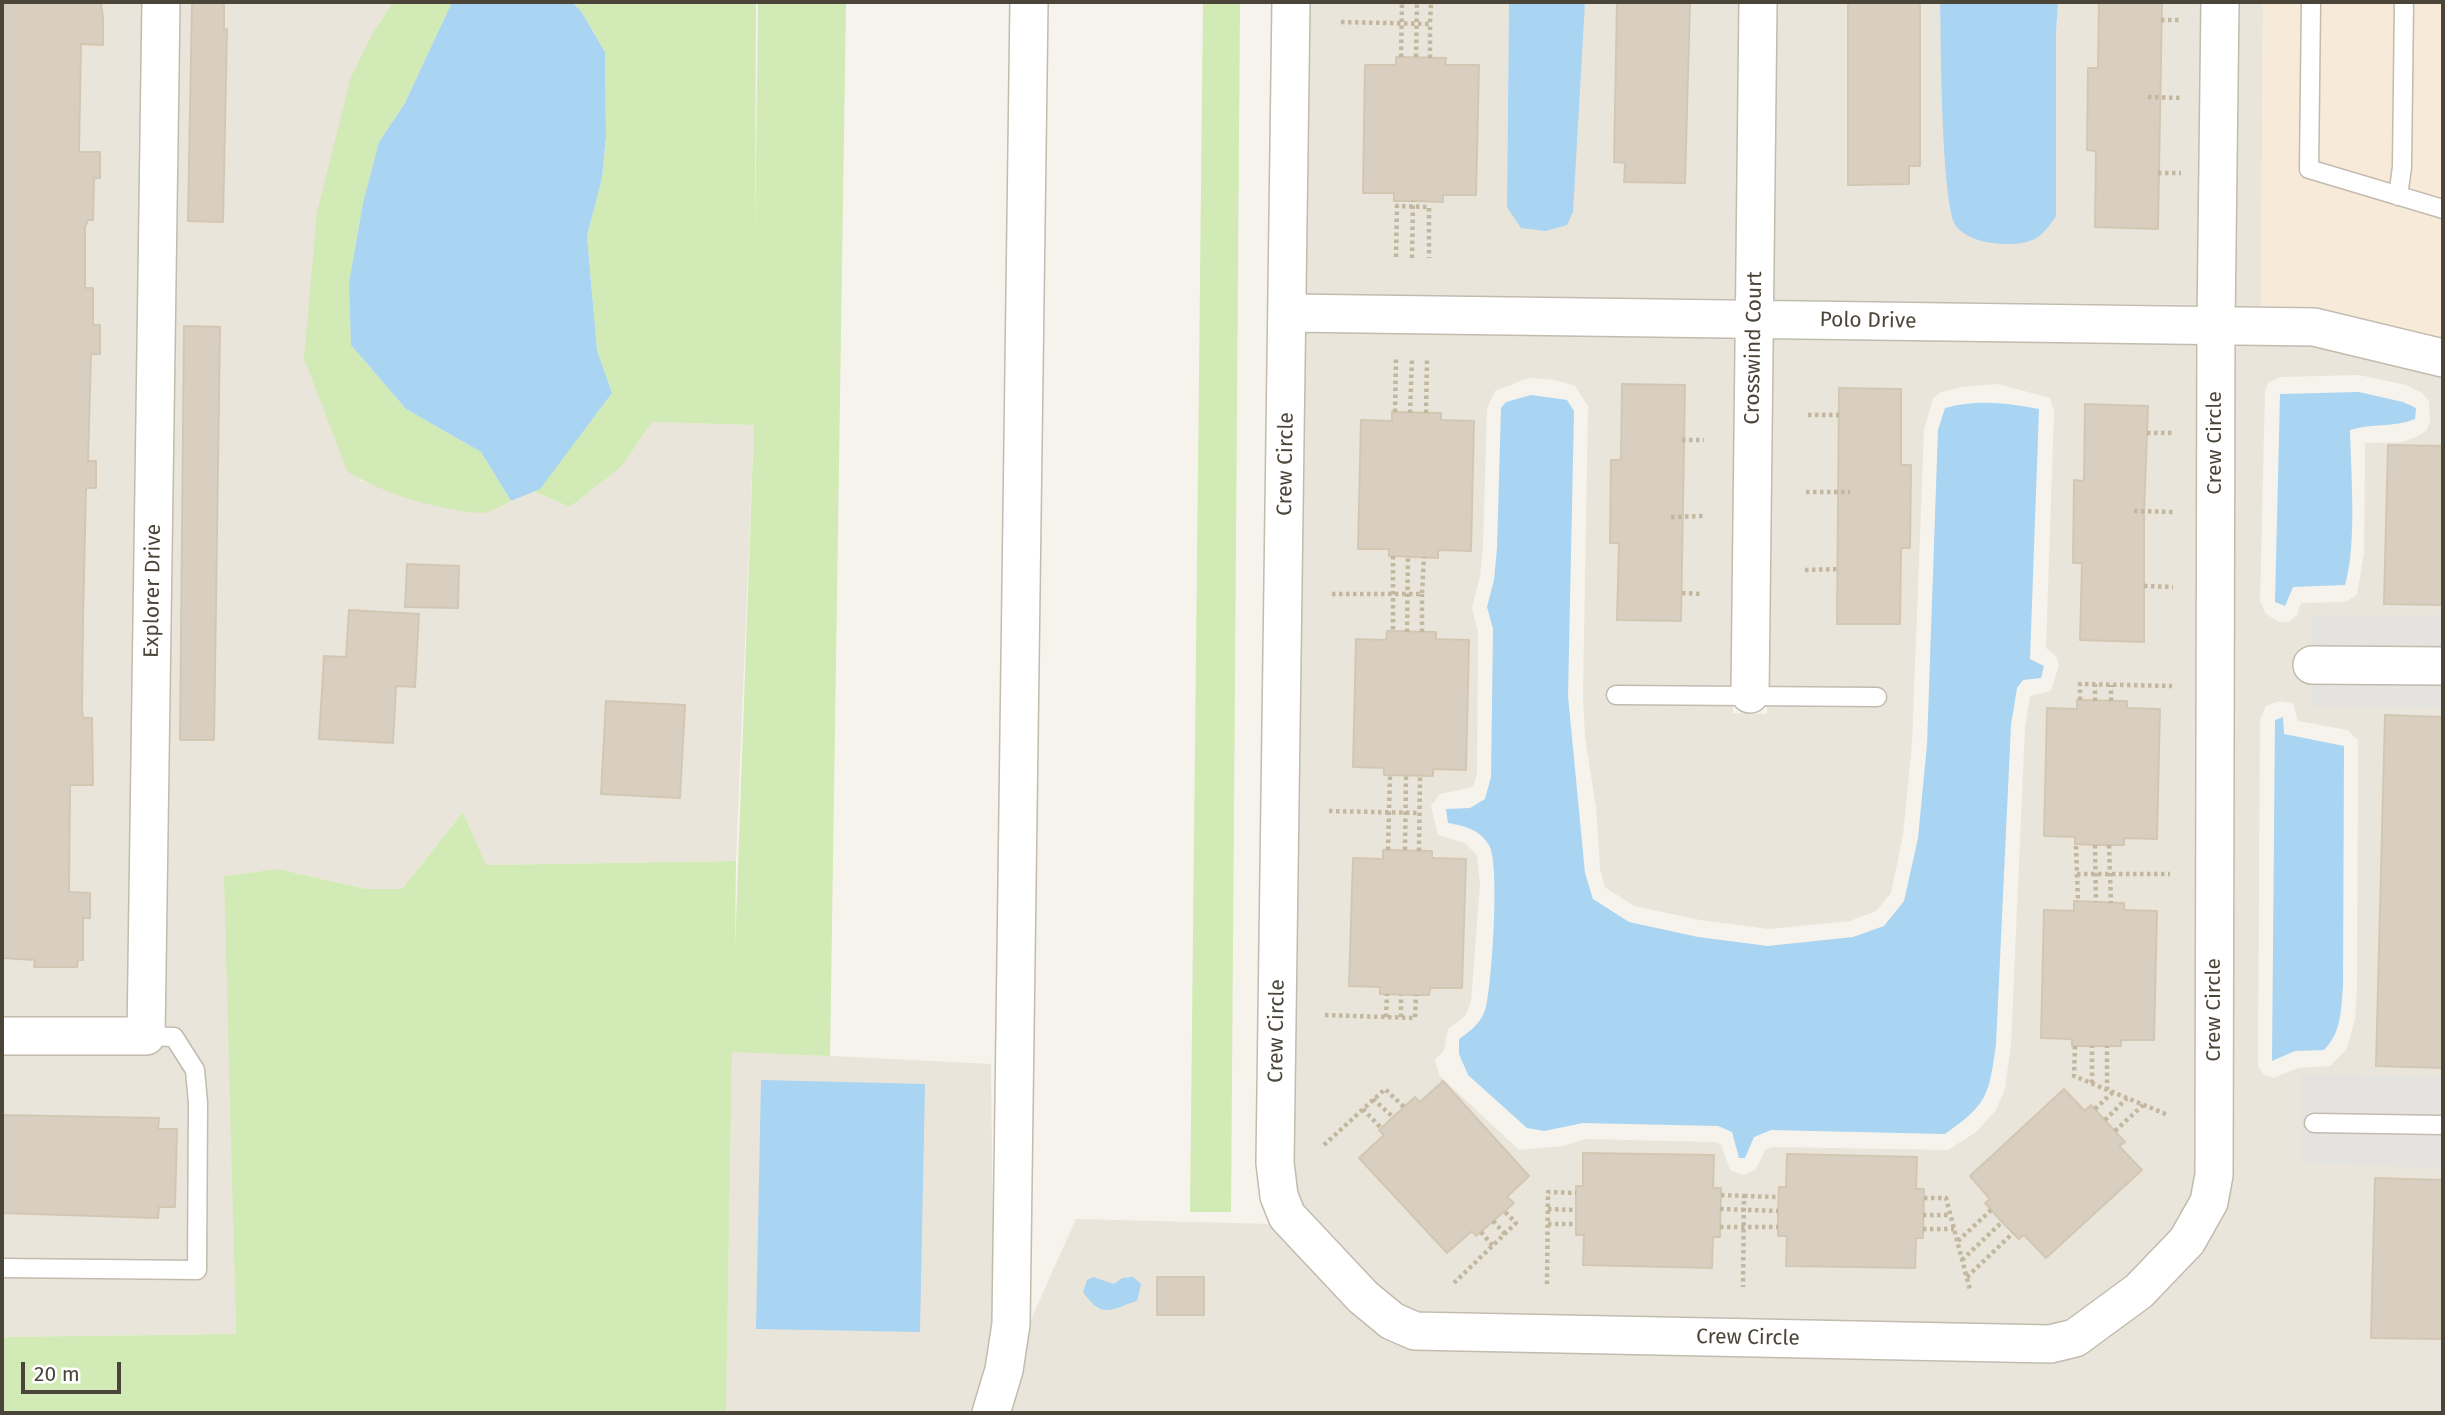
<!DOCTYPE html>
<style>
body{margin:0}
#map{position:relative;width:2445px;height:1415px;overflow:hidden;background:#f6f3ec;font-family:"Fira Sans",sans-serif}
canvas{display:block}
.frame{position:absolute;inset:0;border:4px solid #4b4439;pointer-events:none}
.scale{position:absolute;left:21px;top:1362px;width:100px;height:32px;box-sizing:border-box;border:4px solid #4b4439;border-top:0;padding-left:9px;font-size:21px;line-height:24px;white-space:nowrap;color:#4b4439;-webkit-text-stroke:5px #fff;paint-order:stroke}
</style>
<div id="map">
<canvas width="2445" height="1415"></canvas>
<div class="frame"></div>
<div class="scale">20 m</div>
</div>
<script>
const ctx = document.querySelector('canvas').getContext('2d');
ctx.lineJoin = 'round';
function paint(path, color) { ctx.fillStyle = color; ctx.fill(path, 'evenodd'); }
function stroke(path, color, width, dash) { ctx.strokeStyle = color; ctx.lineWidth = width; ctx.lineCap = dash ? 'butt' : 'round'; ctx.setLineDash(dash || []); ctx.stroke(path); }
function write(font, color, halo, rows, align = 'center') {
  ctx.font = font + ' "Fira Sans",sans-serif'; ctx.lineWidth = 5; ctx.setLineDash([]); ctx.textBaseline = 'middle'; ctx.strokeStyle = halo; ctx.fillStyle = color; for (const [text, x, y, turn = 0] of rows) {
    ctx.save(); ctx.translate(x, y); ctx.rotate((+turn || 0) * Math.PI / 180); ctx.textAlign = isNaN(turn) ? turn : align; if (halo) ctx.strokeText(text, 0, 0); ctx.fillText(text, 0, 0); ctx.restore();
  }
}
paint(new Path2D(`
 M 2,2 L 393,2 L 372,34 L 351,77 L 360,481 L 497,508 L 533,491 L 570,507 L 622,466 L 652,422 L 754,425 L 736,861 L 486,865 L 463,812 L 402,889 L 366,889 L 278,869 L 225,876 L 236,1334 L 2,1337 Z
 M 1308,2 L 1509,2 L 1507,207 L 1534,231 L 1578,91 L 1585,2 L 1741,2 L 1737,299 L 1306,294 Z
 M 1775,2 L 1940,2 L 1945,166 L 1994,244 L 2056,33 L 2058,2 L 2203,2 L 2199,305 L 1772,300 Z
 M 2238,2 L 2263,2 L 2261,306 L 2233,306 Z
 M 1306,333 L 1737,338 L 1733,713 L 1767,714 L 1772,339 L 2198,344 L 2197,1173 L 2193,1195 L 2174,1228 L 2128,1276 L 2069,1320 L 2048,1325 L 1418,1311 L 1400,1304 L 1373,1282 L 1302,1203 L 1295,1190 L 1292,1162 ZM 1528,378 L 1555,380 L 1575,386 L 1588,406 L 1583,696 L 1585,738 L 1596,807 L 1600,869 L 1605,887 L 1634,906 L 1700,920 L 1769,929 L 1850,921 L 1876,911 L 1891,893 L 1903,835 L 1912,744 L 1924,430 L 1933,398 L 1941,392 L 1962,387 L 1998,384 L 2050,398 L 2054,412 L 2046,648 L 2056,656 L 2059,665 L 2051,691 L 2030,696 L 2025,727 L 2011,1044 L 2005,1089 L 1996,1110 L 1976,1132 L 1948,1150 L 1773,1147 L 1765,1150 L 1756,1169 L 1744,1175 L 1730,1170 L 1721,1145 L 1715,1142 L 1585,1139 L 1563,1146 L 1519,1150 L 1439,1075 L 1435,1059 L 1444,1051 L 1448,1029 L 1465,1016 L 1471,1002 L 1480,884 L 1477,855 L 1465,843 L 1438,835 L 1431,806 L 1440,794 L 1473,787 L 1477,774 L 1478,632 L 1472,608 L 1480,576 L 1483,547 L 1487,408 L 1495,391 Z
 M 2233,345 L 2312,346 L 2443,378 L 2443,1413 L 1009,1413 L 1028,1326 L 1076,1219 L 1272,1224 L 1350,1311 L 1381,1337 L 1414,1350 L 2050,1364 L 2084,1355 L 2150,1306 L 2201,1252 ZM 2359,375 L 2406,385 L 2422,393 L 2429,401 L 2430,421 L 2427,430 L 2420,435 L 2403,442 L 2365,443 L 2364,554 L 2357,595 L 2345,602 L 2301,603 L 2297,615 L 2288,622 L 2279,622 L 2266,614 L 2260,601 L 2265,392 L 2268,383 L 2280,377 ZM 2279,701 L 2293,703 L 2298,721 L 2347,730 L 2358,740 L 2357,986 L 2355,1020 L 2346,1050 L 2330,1066 L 2298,1068 L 2273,1078 L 2264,1075 L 2258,1066 L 2260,720 L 2266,706 Z
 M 732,1051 L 991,1064 L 994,1322 L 988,1365 L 973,1413 L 726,1413 Z`), '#eae5da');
paint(new Path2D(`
 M 2263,2 L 2443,2 L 2443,338 L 2318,307 L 2261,306 Z`), '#f7ead8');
paint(new Path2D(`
 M 393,2 L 452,2 L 405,103 L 379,142 L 363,204 L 349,283 L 351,345 L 406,409 L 481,452 L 511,501 C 503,505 491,513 481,513 C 444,512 377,492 347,471 L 304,358 L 317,212 L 351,77 L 372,34 Z
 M 572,2 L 756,2 L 755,242 L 758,2 L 846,2 L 830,1056 L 732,1052 L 726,1413 L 2,1413 L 2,1337 L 236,1334 L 224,876 L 278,869 L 366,889 L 402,889 L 463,812 L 486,865 L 736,861 L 735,949 L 754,425 L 652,422 L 622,466 L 570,507 L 533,491 L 540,488 L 612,393 L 597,350 L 587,236 L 602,178 L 606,137 L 605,52 L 581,11 Z
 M 1203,2 L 1240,2 L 1231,1212 L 1190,1212 Z`), '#d2eab5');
paint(new Path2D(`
 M 2312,615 L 2443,616 L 2443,708 L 2311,706 Z
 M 2301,1074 L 2443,1077 L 2443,1168 L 2301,1163 Z`), '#e5e3e0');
paint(new Path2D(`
 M 452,2 L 572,2 L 581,11 L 605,52 L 606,137 L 602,178 L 587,236 L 597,350 L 612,393 L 540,489 L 511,501 L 481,452 L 406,409 L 351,345 L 349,283 L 363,203 L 379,142 L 405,103 Z
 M 1509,2 L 1585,2 L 1573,212 L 1567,225 L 1546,231 L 1521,228 L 1507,207 Z
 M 1940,2 L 2058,2 L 2056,33 L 2056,216 C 2041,239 2032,244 2005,244 C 1989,244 1966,239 1956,226 C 1941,206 1941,37 1940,2 Z
 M 2359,392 L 2403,402 L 2416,408 L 2415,419 C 2393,428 2372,423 2350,430 C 2351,473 2357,545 2345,585 L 2293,587 L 2285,606 L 2275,602 L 2280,394 Z
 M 1531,395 L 1567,400 L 1574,411 L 1568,696 L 1585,873 L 1593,899 L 1629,922 L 1698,937 L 1768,946 L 1853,937 L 1884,926 L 1904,901 L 1918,838 L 1927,745 L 1938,430 L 1945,408 C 1978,399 2006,403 2039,409 L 2030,659 L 2044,666 L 2041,678 L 2023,680 L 2017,688 L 2011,725 L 1996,1044 C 1989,1095 1988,1104 1945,1134 L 1771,1130 L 1754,1137 L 1745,1158 L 1739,1158 L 1732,1132 L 1718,1126 L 1583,1123 L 1544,1131 L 1527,1128 L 1468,1075 L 1459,1054 L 1459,1039 C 1472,1030 1482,1022 1486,1007 C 1492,984 1500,862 1489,845 C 1479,829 1465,826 1448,823 L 1446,809 L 1470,808 L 1485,799 L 1491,777 L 1493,629 L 1487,607 L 1494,580 L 1497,548 L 1501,408 L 1506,402 Z
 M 2283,717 L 2284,734 L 2344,746 L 2343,985 C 2341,1009 2342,1032 2324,1050 L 2295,1051 L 2272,1061 L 2275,720 Z
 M 761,1080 L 925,1084 L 920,1332 L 756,1329 Z
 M 1093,1277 L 1114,1284 L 1122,1278 L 1133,1277 L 1141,1284 L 1137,1301 C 1112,1308 1103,1321 1083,1292 L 1087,1280 Z`), '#a9d4f2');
const building = new Path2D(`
 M 2,2 L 101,2 L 103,18 L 103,45 L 81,44 L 79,152 L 100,152 L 100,178 L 94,178 L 93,220 L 88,220 L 85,227 L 85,288 L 93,288 L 93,325 L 100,325 L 100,354 L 91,354 L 88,461 L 96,461 L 96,488 L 86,488 L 83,618 L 82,709 L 83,718 L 92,718 L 93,785 L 70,785 L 69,892 L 90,893 L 90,918 L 83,918 L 83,960 L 78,960 L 77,967 L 34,967 L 35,960 L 2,958 Z
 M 192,2 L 224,2 L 224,29 L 227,29 L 223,222 L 188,221 Z
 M 1617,2 L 1690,2 L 1685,183 L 1624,182 L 1625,163 L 1614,162 Z
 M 1848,2 L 1920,2 L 1920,166 L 1909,166 L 1909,184 L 1848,185 Z
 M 2099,2 L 2162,2 L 2158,229 L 2095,227 L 2096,151 L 2087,150 L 2088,68 L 2098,68 Z
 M 1396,57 L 1446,58 L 1445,65 L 1479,65 L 1476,195 L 1443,195 L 1443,202 L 1413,201 L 1394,201 L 1394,193 L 1363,193 L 1365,65 L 1396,65 Z
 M 184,326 L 220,327 L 214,740 L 180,740 Z
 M 1622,384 L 1685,385 L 1681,621 L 1617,620 L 1619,543 L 1610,543 L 1611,460 L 1621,460 Z
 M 1839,388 L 1901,389 L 1901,465 L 1911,465 L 1910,548 L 1901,548 L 1900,624 L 1837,624 Z
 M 2085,404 L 2148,406 L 2144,513 L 2144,642 L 2080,640 L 2082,563 L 2073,563 L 2074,480 L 2084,481 Z
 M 1392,412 L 1441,413 L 1441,420 L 1474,421 L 1471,551 L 1438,550 L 1438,558 L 1389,556 L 1389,549 L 1358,549 L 1361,420 L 1392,421 Z
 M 2388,445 L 2443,446 L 2443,605 L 2384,604 Z
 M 407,564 L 459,566 L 458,608 L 405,607 Z
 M 349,610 L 419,614 L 415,687 L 396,686 L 393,743 L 319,739 L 324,656 L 346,657 Z
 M 1387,631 L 1436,632 L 1436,639 L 1469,640 L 1466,770 L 1433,769 L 1433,776 L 1384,775 L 1384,768 L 1353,767 L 1356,639 L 1386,640 Z
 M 2077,700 L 2127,701 L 2127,708 L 2160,709 L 2157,839 L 2124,838 L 2124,845 L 2095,845 L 2075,844 L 2075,837 L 2044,836 L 2047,708 L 2077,709 Z
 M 606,701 L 685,705 L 680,798 L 601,794 Z
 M 2385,715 L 2443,717 L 2443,1068 L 2376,1066 Z
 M 1383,850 L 1432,851 L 1432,858 L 1466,859 L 1462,988 L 1430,988 L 1429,995 L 1416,995 L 1380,994 L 1380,987 L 1349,986 L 1353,858 L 1383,859 Z
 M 2074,901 L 2124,903 L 2124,910 L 2157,911 L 2154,1040 L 2121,1040 L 2121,1046 L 2072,1046 L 2072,1039 L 2041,1038 L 2044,910 L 2074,911 Z
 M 1443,1081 L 1529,1176 L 1507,1197 L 1514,1203 L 1476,1236 L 1472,1231 L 1447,1253 L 1359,1158 L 1384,1135 L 1379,1130 L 1393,1117 L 1415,1097 L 1420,1102 Z
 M 2064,1089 L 2085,1111 L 2091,1105 L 2125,1142 L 2119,1146 L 2142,1170 L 2046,1258 L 2024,1235 L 2019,1239 L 2002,1222 L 1985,1203 L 1990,1199 L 1970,1176 Z
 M 2,1115 L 159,1118 L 158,1129 L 177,1129 L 175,1207 L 159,1207 L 158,1218 L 2,1213 Z
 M 1583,1153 L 1714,1155 L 1713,1188 L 1721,1188 L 1720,1237 L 1713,1237 L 1712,1268 L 1583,1265 L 1584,1235 L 1576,1235 L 1576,1186 L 1583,1186 Z
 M 1787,1154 L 1917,1157 L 1916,1189 L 1924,1189 L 1923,1238 L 1916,1238 L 1915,1268 L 1786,1266 L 1787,1236 L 1778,1236 L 1778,1211 L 1779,1187 L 1786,1187 Z
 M 2375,1178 L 2443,1180 L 2443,1339 L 2371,1338 Z
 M 1157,1277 L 1204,1277 L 1204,1315 L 1157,1315 Z`);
paint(building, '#d8cfc1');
stroke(building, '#d3c7b4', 2);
const service = new Path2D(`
 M 2311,2 L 2309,169 L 2443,209
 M 2398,196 L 2402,167 L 2404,2
 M 1616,695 L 1877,697
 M 2314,1123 L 2443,1125
 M 2,1268 L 197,1270 L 198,1103 L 195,1070 L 174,1037 L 146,1036`);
const minor = new Path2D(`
 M 1291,2 L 1275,1163 L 1279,1196 L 1287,1216 L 1363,1297 L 1392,1321 L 1415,1331 L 2050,1344 L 2075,1338 L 2139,1291 L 2187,1241 L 2209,1202 L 2214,1175 L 2216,325 L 2220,2
 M 1289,313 L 2314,327 L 2443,358
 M 2312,665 L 2443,666
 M 1750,694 L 1758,2
 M 2,1036 L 146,1036 L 161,2
 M 991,1413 L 1004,1370 L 1011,1324 L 1029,2`);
stroke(service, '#c2bbae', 21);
stroke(minor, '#c2bbae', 40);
stroke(new Path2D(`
 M 2161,20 L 2182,20
 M 1341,22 L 1430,24 L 1431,2
 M 1401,57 L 1402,2
 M 1416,57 L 1417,2
 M 1430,58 L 1430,24
 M 2148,97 L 2181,98
 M 2158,173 L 2181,173
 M 1396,257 L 1397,206 L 1429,207 L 1429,258
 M 1412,258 L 1413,201
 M 1395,412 L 1396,358
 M 1410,413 L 1412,358
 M 1426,413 L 1427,359
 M 1808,415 L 1839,415
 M 2147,433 L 2175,433
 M 1682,440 L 1704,440
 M 1806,492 L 1850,492
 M 2134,511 L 2174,512
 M 1671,517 L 1703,516
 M 1393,556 L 1393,631
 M 1805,570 L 1839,569
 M 2144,586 L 2173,587
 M 1682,593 L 1702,594
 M 1332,594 L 1422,594 L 1424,557
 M 1407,632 L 1408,556
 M 1422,632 L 1422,594
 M 2080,700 L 2080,684 L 2172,686
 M 2095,701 L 2095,684
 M 2111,701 L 2111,685
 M 1329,811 L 1420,813
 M 2095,845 L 2096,902
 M 2109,845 L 2111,903
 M 2076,846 L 2078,902
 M 1388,850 L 1390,775
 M 1405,850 L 1406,776
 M 1419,851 L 1420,776
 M 2077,874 L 2170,874
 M 1325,1015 L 1415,1018 L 1416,995
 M 1386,1017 L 1387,994
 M 1401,1017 L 1401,995
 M 2075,1046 L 2074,1076 L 2168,1115
 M 2092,1083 L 2092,1046
 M 2107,1090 L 2107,1046
 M 1373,1099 L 1393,1117
 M 1363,1109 L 1381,1128
 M 2095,1109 L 2113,1092
 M 2105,1120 L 2127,1098
 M 2115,1131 L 2143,1105
 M 1324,1145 L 1385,1089 L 1404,1107
 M 1721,1195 L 1744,1196 L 1743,1287
 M 1744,1196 L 1779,1197
 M 1924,1198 L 1946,1198 L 1970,1290
 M 1548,1209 L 1575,1210
 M 1720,1209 L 1778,1211
 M 1923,1215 L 1950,1215
 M 1493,1221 L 1505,1234
 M 1548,1224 L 1575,1224
 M 1720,1227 L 1778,1227
 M 1923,1229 L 1954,1229
 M 1481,1232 L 1493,1246
 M 1958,1241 L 1991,1210
 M 1962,1260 L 2002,1222
 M 1967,1277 L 2013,1233
 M 1454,1283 L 1516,1223 L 1504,1211
 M 1547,1284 L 1548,1192 L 1576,1193`), '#c4b79f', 4.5, [3.5, 3.5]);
stroke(service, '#fff', 18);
stroke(minor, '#fff', 37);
write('21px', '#4b4439', '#fff', [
 ["Polo Drive",1868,321,1],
 ["Crosswind Court",1754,348,-89],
 ["Crew Circle",2215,443,-90],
 ["Crew Circle",1286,464,-89],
 ["Explorer Drive",153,591,-89],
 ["Crew Circle",2214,1010,-90],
 ["Crew Circle",1277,1031,-89],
 ["Crew Circle",1748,1338,1]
]);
</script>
